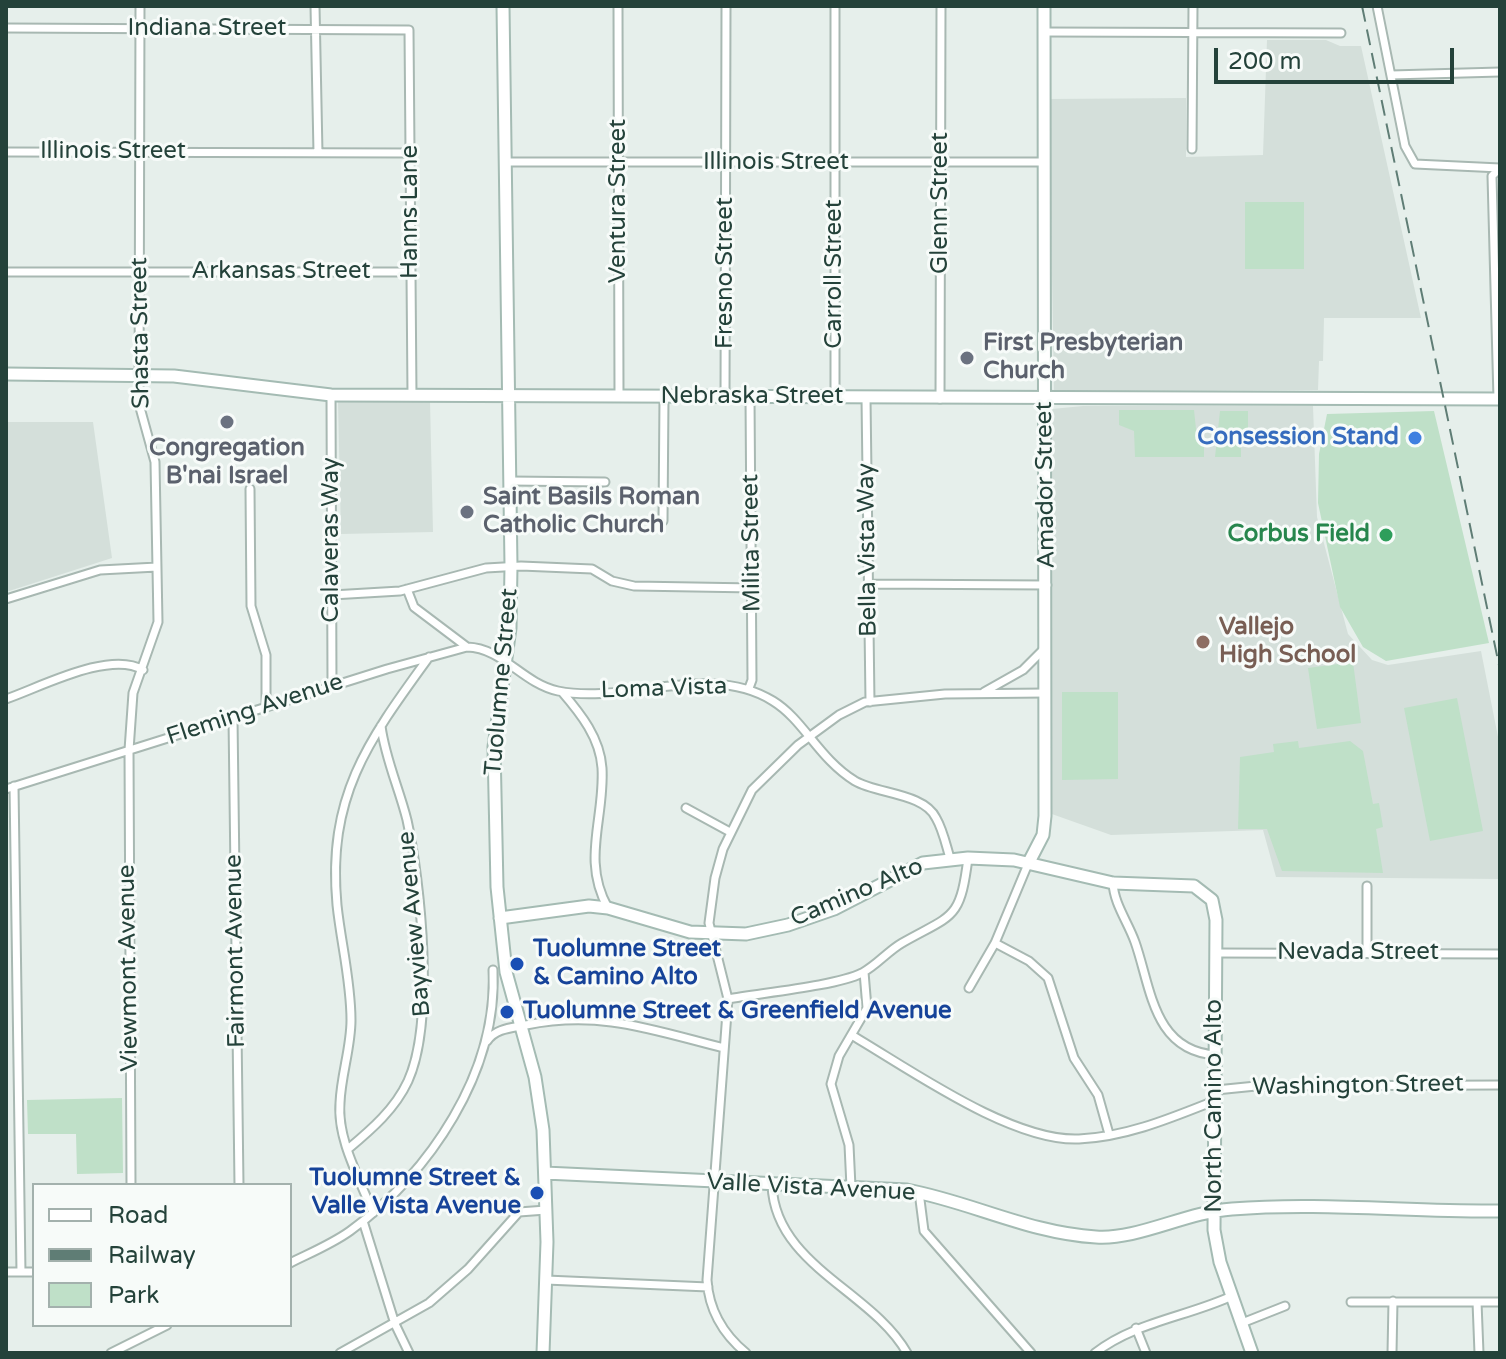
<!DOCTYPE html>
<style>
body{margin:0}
#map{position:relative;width:1506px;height:1359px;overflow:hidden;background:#e6efeb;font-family:"Varela Round",sans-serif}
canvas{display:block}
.frame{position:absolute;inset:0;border:8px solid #24423a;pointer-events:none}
.legend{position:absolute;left:32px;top:1183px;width:260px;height:144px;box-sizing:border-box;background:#f7fbf9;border:2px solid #a3b1ad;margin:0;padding:10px 14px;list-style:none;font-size:24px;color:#24423a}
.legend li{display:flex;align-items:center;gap:16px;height:40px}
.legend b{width:40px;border:2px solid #a3b1ad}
.scale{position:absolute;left:1214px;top:48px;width:240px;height:36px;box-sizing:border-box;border:4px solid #24423a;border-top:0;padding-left:10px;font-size:24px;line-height:28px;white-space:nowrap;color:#24423a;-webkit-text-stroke:6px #f7fbf9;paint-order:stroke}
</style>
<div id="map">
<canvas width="1506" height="1359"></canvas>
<div class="frame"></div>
<ul class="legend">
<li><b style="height:10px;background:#fff"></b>Road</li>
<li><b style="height:10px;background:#5f7d75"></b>Railway</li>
<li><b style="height:22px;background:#bfe0c8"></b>Park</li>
</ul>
<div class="scale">200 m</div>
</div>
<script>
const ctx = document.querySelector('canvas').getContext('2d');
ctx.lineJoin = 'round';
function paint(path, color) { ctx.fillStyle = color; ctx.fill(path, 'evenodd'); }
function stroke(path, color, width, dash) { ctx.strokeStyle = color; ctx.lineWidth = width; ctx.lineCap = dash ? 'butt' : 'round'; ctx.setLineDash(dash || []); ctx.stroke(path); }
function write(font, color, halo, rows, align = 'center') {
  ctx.font = font + ' "Varela Round",sans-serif'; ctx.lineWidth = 6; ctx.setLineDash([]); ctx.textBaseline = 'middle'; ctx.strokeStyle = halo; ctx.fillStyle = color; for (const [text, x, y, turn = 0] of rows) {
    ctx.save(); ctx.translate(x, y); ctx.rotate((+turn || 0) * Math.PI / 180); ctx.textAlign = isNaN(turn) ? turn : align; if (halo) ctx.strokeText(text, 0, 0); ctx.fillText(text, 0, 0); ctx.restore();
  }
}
paint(new Path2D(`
 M 1267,40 L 1326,40 L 1340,46 L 1361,46 L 1421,318 L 1324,318 L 1323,361 L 1319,361 L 1318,390 L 1054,391 L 1049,99 L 1186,98 L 1186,157 L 1263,155 Z
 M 430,401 L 433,532 L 341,534 L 338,402 Z
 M 1083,406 L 1313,406 L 1317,517 L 1348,634 L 1372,660 L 1388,665 L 1481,651 L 1500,747 L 1500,879 L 1276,877 L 1263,830 L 1111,835 L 1049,813 L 1052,409 Z
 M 6,422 L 93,422 L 112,558 L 6,592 Z`), '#d4dfda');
paint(new Path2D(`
 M 1245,202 L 1304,202 L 1304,269 L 1245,269 Z
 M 1119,410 L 1194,410 L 1196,429 L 1204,434 L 1204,457 L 1135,457 L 1134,431 L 1119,425 Z
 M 1220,411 L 1248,411 L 1248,439 L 1241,440 L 1241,457 L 1215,457 Z
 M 1434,411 L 1489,643 L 1386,661 L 1363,647 L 1340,607 L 1318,503 L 1319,454 L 1327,414 Z
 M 1353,662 L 1361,723 L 1317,729 L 1308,668 Z
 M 1062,692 L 1118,692 L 1118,779 L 1062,780 Z
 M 1457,698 L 1483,831 L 1430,841 L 1404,708 Z
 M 1298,741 L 1299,748 L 1350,741 L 1363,751 L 1373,804 L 1379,803 L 1383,827 L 1376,829 L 1383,873 L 1282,871 L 1267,829 L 1238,829 L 1240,757 L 1274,752 L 1273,744 Z
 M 122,1098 L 123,1173 L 77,1174 L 76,1134 L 28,1134 L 27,1100 Z`), '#bfe0c8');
const street = new Path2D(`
 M 315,6 L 318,153
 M 618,6 L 619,396
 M 1377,6 L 1405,146 L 1415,164 L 1500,168
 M 6,28 L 409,30 L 412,395
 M 1044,32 L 1341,33
 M 1391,75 L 1500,72
 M 1192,149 L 1193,6
 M 6,152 L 411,153
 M 508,162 L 1045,162
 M 6,272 L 411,272
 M 331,395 L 332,686
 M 725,397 L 726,6
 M 835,398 L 835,6
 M 866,398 L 870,702
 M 940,399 L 941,6
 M 1498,399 L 1492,176 L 1499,169
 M 510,481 L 605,482
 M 250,489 L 251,606 L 266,655 L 266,707
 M 663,521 L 664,397
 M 869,584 L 1047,585
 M 407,589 L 414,607 L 467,647
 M 332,595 L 400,591 L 486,568 L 521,566 L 592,569 L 612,581 L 634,586 L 754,588
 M 6,599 L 100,570 L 157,567
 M 749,688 L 752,680 L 750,397
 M 562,692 C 581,714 600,738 602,768 C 605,818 581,860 608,908
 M 984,692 L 1023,670 L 1045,648
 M 6,699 C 41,687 110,650 143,670
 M 233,718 L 239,1185
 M 14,786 L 21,1272
 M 6,789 L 387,669 L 467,647 C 503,648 522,683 558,691 C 626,705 709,661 773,701 C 804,720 818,758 855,781 C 877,794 924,793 936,818 C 943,830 946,845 950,858
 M 686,808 L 730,832
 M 1113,883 C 1114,904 1128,922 1135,942 C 1151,987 1153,1051 1216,1055
 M 1367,886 L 1367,953
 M 995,943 L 1029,961 L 1048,978 L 1074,1058 L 1098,1095 L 1109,1134
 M 1216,953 L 1500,954
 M 969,988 L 995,943 L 1028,864
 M 728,999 C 760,993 836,986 862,973 C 877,965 888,951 902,943 C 953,914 960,921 968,858
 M 853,1036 C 911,1070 1012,1142 1079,1139 C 1126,1137 1171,1118 1214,1101
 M 487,1041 C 496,1028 512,1028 526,1025 C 601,1010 652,1030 724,1048
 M 1216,1090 L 1256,1086 L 1500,1085
 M 348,1149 C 372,1129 395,1109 408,1081 C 435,1022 421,883 407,820 C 399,788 385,758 381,726
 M 131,1185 L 129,750 L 133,693 L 158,622 L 155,462 L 139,404 L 140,6
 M 772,1185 C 775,1265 872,1291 907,1353
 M 851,1187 L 849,1145 L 831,1084 L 839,1056 L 867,1008 L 864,972
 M 919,1192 L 924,1231 L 1031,1353
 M 373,1213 C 360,1179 337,1140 340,1103 C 341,1075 351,1048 351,1020 C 351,981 341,943 337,905 C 327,796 368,741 429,657
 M 363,1221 L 395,1324 L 409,1353
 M 290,1263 C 310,1253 332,1244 350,1231 C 430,1173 498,1072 493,970
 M 6,1272 L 34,1272
 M 546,1280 L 708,1287
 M 1351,1302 L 1500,1302
 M 1477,1302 L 1479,1353
 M 1242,1323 L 1285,1306
 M 1136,1328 L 1146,1353
 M 111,1353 L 167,1325
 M 340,1353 L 429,1303 L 468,1269 L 519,1212 L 546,1210
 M 746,1353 C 723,1334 709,1311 707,1280 L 728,999 L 709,923 L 715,878 L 723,849 L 752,790 L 798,745 L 839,715 L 865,702 L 945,694 L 1046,693
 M 1095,1353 C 1135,1322 1186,1317 1232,1296
 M 1392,1353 L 1393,1301`);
const secondary = new Path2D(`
 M 503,6 L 511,566 L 510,628 L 494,747 L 497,887 L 506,972 L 535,1077 L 543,1130 L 547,1242 L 543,1353
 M 6,374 L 174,376 L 331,395 L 1500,399
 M 1028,864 L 1043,835 L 1045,816 L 1044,6
 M 500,918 L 589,906 L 608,908 L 690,932 L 746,934 L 788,925 L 834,909 L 923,863 L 968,858 L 1014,860 L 1113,883 L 1194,886 L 1212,900 L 1216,920 L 1214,1230 L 1220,1262 L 1252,1353
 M 545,1173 L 907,1190 C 971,1202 1029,1233 1096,1237 C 1138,1240 1186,1212 1232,1209 C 1320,1202 1411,1212 1500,1211`);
stroke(street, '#a8b8b2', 11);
stroke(secondary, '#a4bbb3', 15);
stroke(street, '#fff', 7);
stroke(secondary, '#fff', 11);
stroke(new Path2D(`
 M 1362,6 L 1500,670`), '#5f7d75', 2, [16, 8]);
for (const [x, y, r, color] of [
 [967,358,8,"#6b7280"],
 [227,422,8,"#6b7280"],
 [1415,438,8,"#3f7fe0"],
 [467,512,8,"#6b7280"],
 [1386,535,8,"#2e9e5b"],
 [1203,642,8,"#8d6e63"],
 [517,964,8,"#1a4fb4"],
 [507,1012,8,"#1a4fb4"],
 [537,1193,8,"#1a4fb4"]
]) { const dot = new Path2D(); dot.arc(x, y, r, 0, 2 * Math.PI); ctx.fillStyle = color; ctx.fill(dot); stroke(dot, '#f7fbf9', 3); }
write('24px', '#24423a', '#f7fbf9', [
 ["Indiana Street",207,29],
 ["Illinois Street",113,152],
 ["Illinois Street",776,163],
 ["Ventura Street",619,201,-90],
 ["Glenn Street",941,203,-90],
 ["Hanns Lane",411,212,-90],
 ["Arkansas Street",281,272],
 ["Fresno Street",726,273,-90],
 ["Carroll Street",835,274,-90],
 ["Shasta Street",141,333,-91],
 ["Nebraska Street",752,397],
 ["Amador Street",1046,485,-91],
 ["Calaveras Way",332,540,-90],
 ["Milita Street",752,543,-91],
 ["Bella Vista Way",868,550,-91],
 ["Tuolumne Street",502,682,-85],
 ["Loma Vista",664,689,-2],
 ["Fleming Avenue",255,710,-18],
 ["Camino Alto",857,893,-23],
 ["Bayview Avenue",415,924,-95],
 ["Fairmont Avenue",236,951,-91],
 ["Nevada Street",1358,953],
 ["Viewmont Avenue",129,968,-91],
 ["Washington Street",1358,1086,-1],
 ["North Camino Alto",1215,1106,-90],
 ["Valle Vista Avenue",811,1188,3]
]);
write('bold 24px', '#5b616d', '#f7fbf9', [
 ["First Presbyterian",983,344],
 ["Church",983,372],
 ["Congregation",227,449,"center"],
 ["B'nai Israel",227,477,"center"],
 ["Saint Basils Roman",483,498],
 ["Catholic Church",483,526]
], 'left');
write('bold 24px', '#366cbe', '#f7fbf9', [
 ["Consession Stand",1399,438]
], 'right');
write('bold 24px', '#27864d', '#f7fbf9', [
 ["Corbus Field",1370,535]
], 'right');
write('bold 24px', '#785e54', '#f7fbf9', [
 ["Vallejo",1219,628],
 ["High School",1219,656]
], 'left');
write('bold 24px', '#164399', '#f7fbf9', [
 ["Tuolumne Street",533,950],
 ["& Camino Alto",533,978],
 ["Tuolumne Street & Greenfield Avenue",523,1012],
 ["Tuolumne Street &",521,1179,"right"],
 ["Valle Vista Avenue",521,1207,"right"]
], 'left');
</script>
